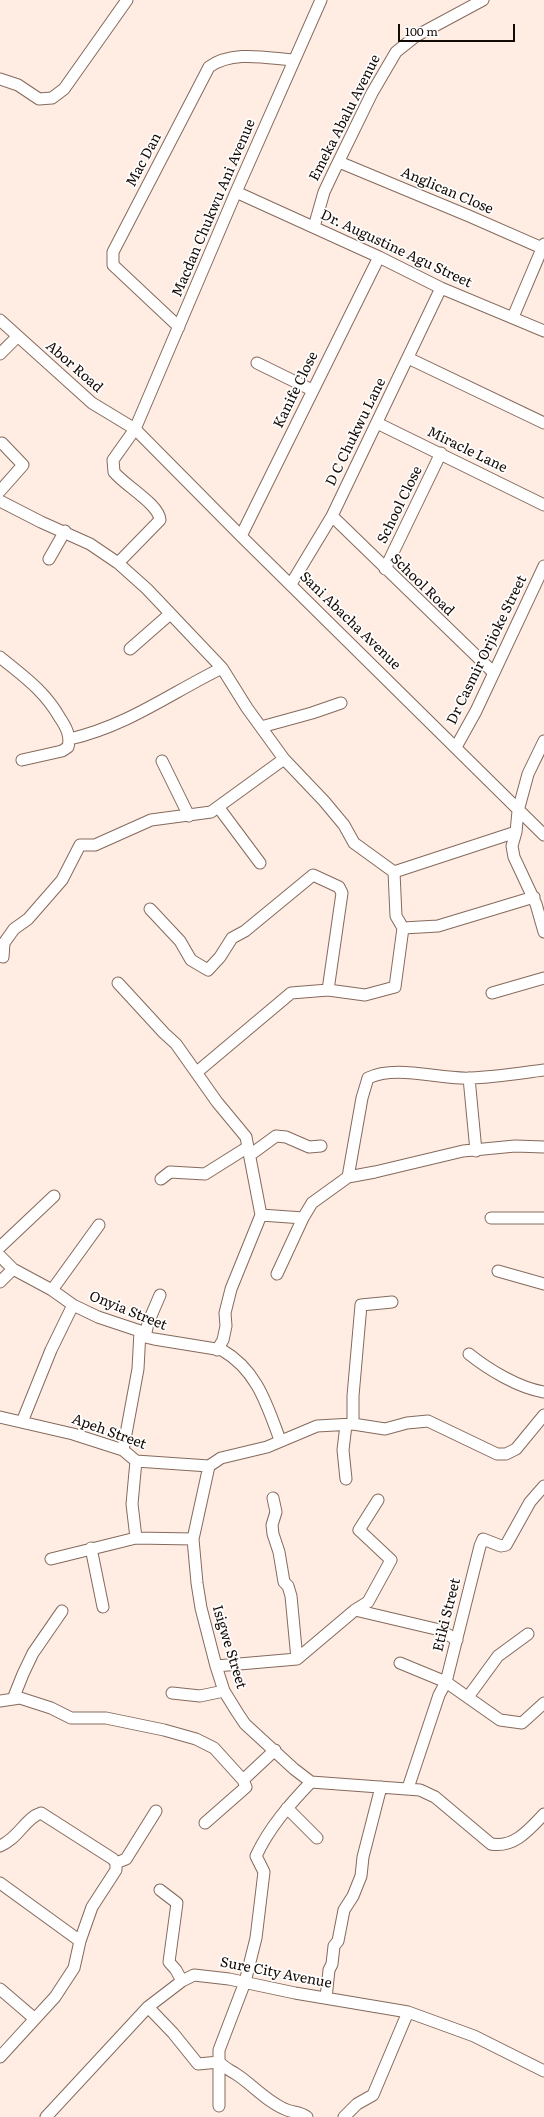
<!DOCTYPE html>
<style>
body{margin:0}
#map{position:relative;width:544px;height:2117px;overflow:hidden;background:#ffece2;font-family:Literata,serif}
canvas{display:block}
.scale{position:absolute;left:398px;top:24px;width:117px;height:18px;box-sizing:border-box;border:2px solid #140a05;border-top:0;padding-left:5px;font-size:12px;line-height:14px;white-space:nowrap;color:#140a05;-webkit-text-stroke:3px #fff;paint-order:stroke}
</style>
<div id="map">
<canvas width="544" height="2117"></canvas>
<div class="scale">100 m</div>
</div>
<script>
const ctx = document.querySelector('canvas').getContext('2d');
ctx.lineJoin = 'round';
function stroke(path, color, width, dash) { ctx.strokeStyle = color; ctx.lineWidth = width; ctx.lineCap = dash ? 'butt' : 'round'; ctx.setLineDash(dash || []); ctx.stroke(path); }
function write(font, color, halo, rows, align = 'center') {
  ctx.font = font + ' Literata,serif'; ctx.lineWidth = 3.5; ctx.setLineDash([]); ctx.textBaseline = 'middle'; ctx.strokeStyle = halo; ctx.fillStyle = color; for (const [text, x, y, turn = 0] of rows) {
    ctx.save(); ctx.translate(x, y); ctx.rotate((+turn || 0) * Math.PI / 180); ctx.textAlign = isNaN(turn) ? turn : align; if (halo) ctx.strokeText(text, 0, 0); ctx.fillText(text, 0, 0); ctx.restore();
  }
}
const minor = new Path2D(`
 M 0,79 L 18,85 L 39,99 L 52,98 L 64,89 L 127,0
 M 339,162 L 469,216 L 542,248
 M 236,192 L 379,257 L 441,288 L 544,331
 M 314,227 L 324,192 L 333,173 L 372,93 L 396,52 L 416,36 L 483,0
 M 513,317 L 544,244
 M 0,320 L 92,403 L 135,429 L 241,536 L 544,835
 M 179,327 L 113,265 L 113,252 L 209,67 C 233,50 266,58 294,60
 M 0,354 L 17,337
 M 408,358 L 544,423
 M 257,363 L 312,390
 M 377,423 L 544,505
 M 0,491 L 23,465 L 2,443
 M 0,501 L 41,522 L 90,544 L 118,563 L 147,589 L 222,668 L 247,708 L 284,759 L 324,801 L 344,825 L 354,843 L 394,872 L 516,832
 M 332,516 L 494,673
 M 241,536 L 379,257
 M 49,559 L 65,531
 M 118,563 L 160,520 C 159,504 124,485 114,472 L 113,460 L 135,429 L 236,192 L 321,0
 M 385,569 L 441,453
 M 291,584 L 332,516 L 441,288
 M 130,649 L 170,614
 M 0,657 C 24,677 44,690 60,718 C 66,727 71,736 68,747 L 62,751 L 22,760
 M 261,727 L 312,713 L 341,703
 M 70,739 C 129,725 169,694 222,668
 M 544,741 L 528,774 L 518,811 L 516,832 L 512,846 L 514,857 L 536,904 L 544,932
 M 456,747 L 476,711 L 544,566
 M 162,761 L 189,816
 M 219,808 L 260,863
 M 150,909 L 180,941 L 191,960 L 208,970 L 220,957 L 232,938 L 245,931 L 313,875 L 339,887 L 342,893 L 328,990
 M 403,928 L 438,926 L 534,897
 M 3,957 L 4,943 L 14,929 L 28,919 L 62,880 L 80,845 L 95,845 L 151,820 L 211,812 L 284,759
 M 118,983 L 164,1033 L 176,1044 L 217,1102 L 246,1137 L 261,1215 L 231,1289 L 225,1313 L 226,1326 L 223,1340 L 217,1350
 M 492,993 L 544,978
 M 197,1072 L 291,993 L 328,990 L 365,995 L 395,987 L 403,928 L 396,916 L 394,872
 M 469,1078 L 476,1151
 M 250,1155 L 276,1136 L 286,1137 L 309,1147 L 321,1146
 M 348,1177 L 375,1172 L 463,1151 L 515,1146 L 544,1147
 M 161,1179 L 170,1172 L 205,1174 L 248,1147
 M 261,1215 L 303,1218 L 312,1203 L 348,1177 L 362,1098 L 368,1078 C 397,1064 440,1080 471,1078 C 495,1077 520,1073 544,1070
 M 491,1218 L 544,1218
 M 0,1247 L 54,1196
 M 0,1256 L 13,1269 L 52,1290 L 73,1305 L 98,1317 L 140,1331 L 145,1337 L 154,1339 L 222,1350 C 257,1370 267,1405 280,1440
 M 498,1271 L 544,1284
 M 277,1274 L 303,1218
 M 0,1282 L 13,1269
 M 52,1290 L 99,1225
 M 145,1337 L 148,1323 L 160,1295
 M 469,1354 C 489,1370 519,1388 544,1392
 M 0,1417 L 73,1434 L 123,1450 L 136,1461 L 209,1466
 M 22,1422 L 51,1350 L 73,1305
 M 353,1424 L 353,1396 L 361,1305 L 392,1302
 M 346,1425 L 343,1450 L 346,1479
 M 123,1450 L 138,1369 L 140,1331
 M 136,1461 L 132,1504 L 136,1538
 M 209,1466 L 193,1539 L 197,1583 L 201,1608 L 216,1666 L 224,1691 L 237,1712 L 245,1724 L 294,1769 L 311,1782 L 420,1790 L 435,1797 L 491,1844 C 514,1848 529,1830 544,1814
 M 209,1466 L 221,1458 L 267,1447 L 317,1426 L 353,1424 L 385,1429 L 407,1423 L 428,1421 L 497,1454 L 506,1454 L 516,1449 L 544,1415
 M 273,1498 L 276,1512 L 272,1525 L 273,1534 L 279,1552 L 284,1582 L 288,1586 L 291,1596 L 297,1659
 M 91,1548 L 103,1607
 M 51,1559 L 136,1538 L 193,1539
 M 355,1610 L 440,1630 L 457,1640
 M 400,1663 L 446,1682 L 500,1720 L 522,1723 L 544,1703
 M 216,1666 L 297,1659 L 355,1610 L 368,1602 L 391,1560 L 359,1530 L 378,1500
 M 172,1693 L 200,1696 L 224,1691
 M 468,1697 L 498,1656 L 528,1634
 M 13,1699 L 23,1674 L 33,1653 L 62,1611
 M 0,1701 L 20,1698 L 51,1708 L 71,1718 L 106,1718 L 164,1730 L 196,1739 L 214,1748 L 243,1780 L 246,1787 L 205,1823
 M 243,1780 L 275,1750
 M 408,1788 L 439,1695 L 446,1682 L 480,1546 L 483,1539 L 501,1546 L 506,1545 L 530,1502 L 544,1486
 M 287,1808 L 317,1838
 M 0,1846 C 19,1838 25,1818 41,1813 L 113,1859 L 116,1863 L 116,1870 L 92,1907 L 80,1941 L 74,1968 L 55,1997 L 0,2057
 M 116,1863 L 126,1859 L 156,1811
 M 0,1883 L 80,1941
 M 160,1890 L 177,1903 L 169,1962 L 176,1970 L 182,1981
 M 0,1989 L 35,2019
 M 326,1998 L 329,1970 L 332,1964 L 334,1946 L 338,1941 L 344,1910 L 353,1896 L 361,1876 L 363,1857 L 381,1787
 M 148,2007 L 173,2033 L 198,2064 L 219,2062 C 226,2069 228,2069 236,2074 C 253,2085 268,2103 287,2110 C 295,2113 300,2112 307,2117
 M 219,2106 L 219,2050 L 245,1982 L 256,1938 L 264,1872 L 256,1856 C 269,1828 289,1805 311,1782
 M 46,2117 L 148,2007 L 182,1981 L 194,1975 L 229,1979 L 295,1993 L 408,2012 L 474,2036 L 544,2071
 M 344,2117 L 357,2104 L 373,2095 L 408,2012`);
stroke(minor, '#856a5c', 13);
stroke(minor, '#fff', 11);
write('14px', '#140a05', '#fff', [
 ["Emeka Abalu Avenue",345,118,-63],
 ["Mac Dan",144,160,-62],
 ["Anglican Close",447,191,23],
 ["Macdan Chukwu Ani Avenue",214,208,-67],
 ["Dr. Augustine Agu Street",396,249,25],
 ["Abor Road",74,367,41],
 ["Kanife Close",296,390,-64],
 ["D C Chukwu Lane",356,432,-64],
 ["Miracle Lane",467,450,26],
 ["School Close",400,505,-64],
 ["School Road",422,585,44],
 ["Sani Abacha Avenue",350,621,44],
 ["Dr Casmir Orjioke Street",487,650,-64],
 ["Onyia Street",128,1311,22],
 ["Apeh Street",109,1432,20],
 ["Etiki Street",447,1615,-76],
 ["Isigwe Street",229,1647,73],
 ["Sure City Avenue",276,1973,11]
]);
</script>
